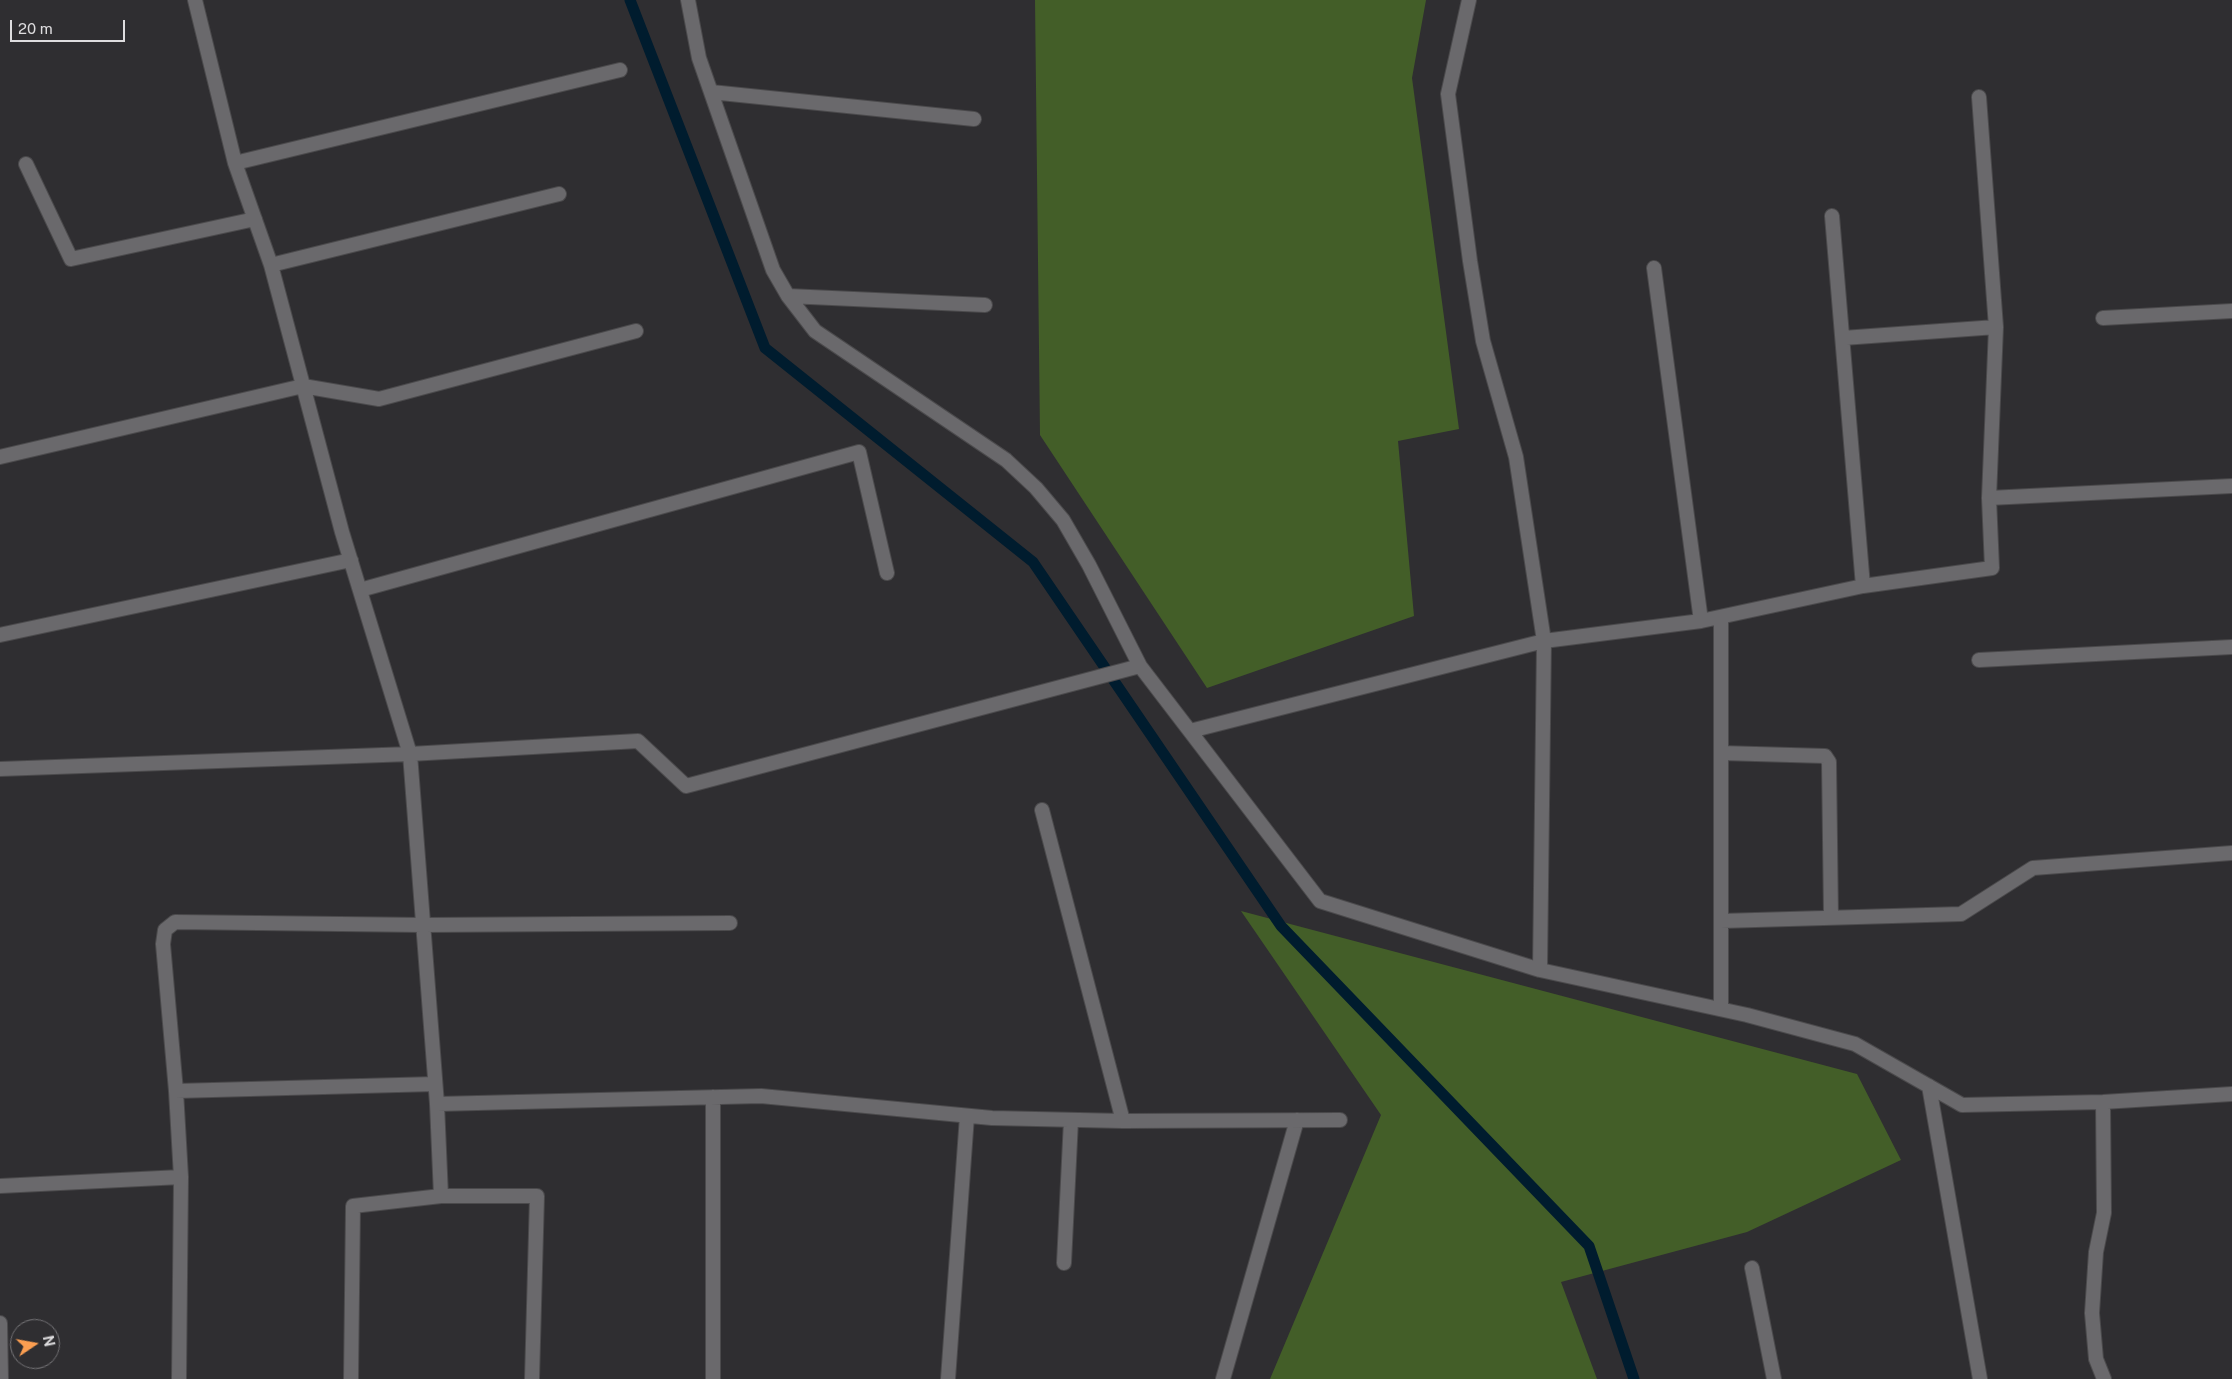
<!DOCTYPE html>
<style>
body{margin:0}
#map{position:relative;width:2232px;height:1379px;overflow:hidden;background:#2f2e31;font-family:"Public Sans",sans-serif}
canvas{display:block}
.north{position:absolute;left:10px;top:1319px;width:50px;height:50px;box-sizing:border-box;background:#2f2e31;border:1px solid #757477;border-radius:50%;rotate:78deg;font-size:14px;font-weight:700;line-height:20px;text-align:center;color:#dedddf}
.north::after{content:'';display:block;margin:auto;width:18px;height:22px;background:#fb9e51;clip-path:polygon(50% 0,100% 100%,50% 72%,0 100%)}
.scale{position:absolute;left:10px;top:20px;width:115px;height:22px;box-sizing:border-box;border:2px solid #dedddf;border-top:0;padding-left:6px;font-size:15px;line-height:18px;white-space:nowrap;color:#dedddf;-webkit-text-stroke:4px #2f2e31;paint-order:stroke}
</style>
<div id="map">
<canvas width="2232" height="1379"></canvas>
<div class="north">N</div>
<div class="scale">20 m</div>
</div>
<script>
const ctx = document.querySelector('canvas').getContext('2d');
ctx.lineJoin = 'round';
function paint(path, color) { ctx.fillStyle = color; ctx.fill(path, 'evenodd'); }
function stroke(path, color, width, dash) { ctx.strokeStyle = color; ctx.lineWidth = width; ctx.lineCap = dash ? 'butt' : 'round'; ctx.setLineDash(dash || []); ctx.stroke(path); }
paint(new Path2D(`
 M 1035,0 L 1426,0 L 1412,78 L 1459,429 L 1398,441 L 1414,616 L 1207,688 L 1040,435 Z
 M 1241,911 L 1857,1074 L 1901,1160 L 1747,1232 L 1561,1282 L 1597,1379 L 1270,1379 L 1381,1115 Z`), '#435e28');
stroke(new Path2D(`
 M 630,0 L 765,348 L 1033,562 L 1281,926 L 1589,1246 L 1634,1379`), '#001c2e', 11);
const minor = new Path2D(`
 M 195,0 L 235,163 L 271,265 L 342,532 L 410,754 L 437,1104 L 441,1196
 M 688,0 L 699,58 L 773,270 L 788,296 L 815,331 L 1006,460 L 1036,488 L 1063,520 L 1089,565 L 1140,666 L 1320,901 L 1540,970 L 1747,1015 L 1855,1044 L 1962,1105 L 2103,1102 L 2232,1094
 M 1469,0 L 1448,94 L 1470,261 L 1483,341 L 1516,457 L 1544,641 L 1540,970
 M 711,92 L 974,119
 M 235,163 L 620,70
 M 26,164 L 71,259 L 255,219
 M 1832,216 L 1863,586
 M 271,265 L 559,194
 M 1654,268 L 1701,621
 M 788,296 L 985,305
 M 2103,318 L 2232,311
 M 1843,338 L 1996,327
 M 0,457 L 303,386 L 379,399 L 636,331
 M 1989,498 L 2232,486
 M 360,590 L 859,452 L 887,573
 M 1721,617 L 1721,1009
 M 0,635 L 351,560
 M 1979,660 L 2232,647
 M 1190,731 L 1544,641 L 1701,621 L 1863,586 L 1992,568 L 1989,498 L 1996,327 L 1979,97
 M 1721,753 L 1825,756 L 1829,762 L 1831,918
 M 0,769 L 410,754 L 638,741 L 686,786 L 1140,666
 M 1042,810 L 1123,1121
 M 1721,921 L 1961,914 L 2033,868 L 2232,853
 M 1929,1086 L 1980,1379
 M 176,1091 L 435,1084
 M 713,1097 L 713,1379
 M 2103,1102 L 2104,1213 L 2096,1252 L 2092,1313 L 2096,1359 L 2104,1379
 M 437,1104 L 761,1096 L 992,1118 L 1123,1121 L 1340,1120
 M 0,1186 L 181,1177
 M 1064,1263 L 1071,1120
 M 1752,1268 L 1774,1379
 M 0,1323 L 1,1379
 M 179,1379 L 181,1177 L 176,1091 L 163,944 L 165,930 L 175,922 L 423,925 L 730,923
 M 351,1379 L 353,1206 L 441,1196 L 537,1196 L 532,1379
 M 948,1379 L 967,1116
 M 1223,1379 L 1297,1120`);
stroke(minor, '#4b4a4c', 16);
stroke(minor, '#6a696c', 14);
</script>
